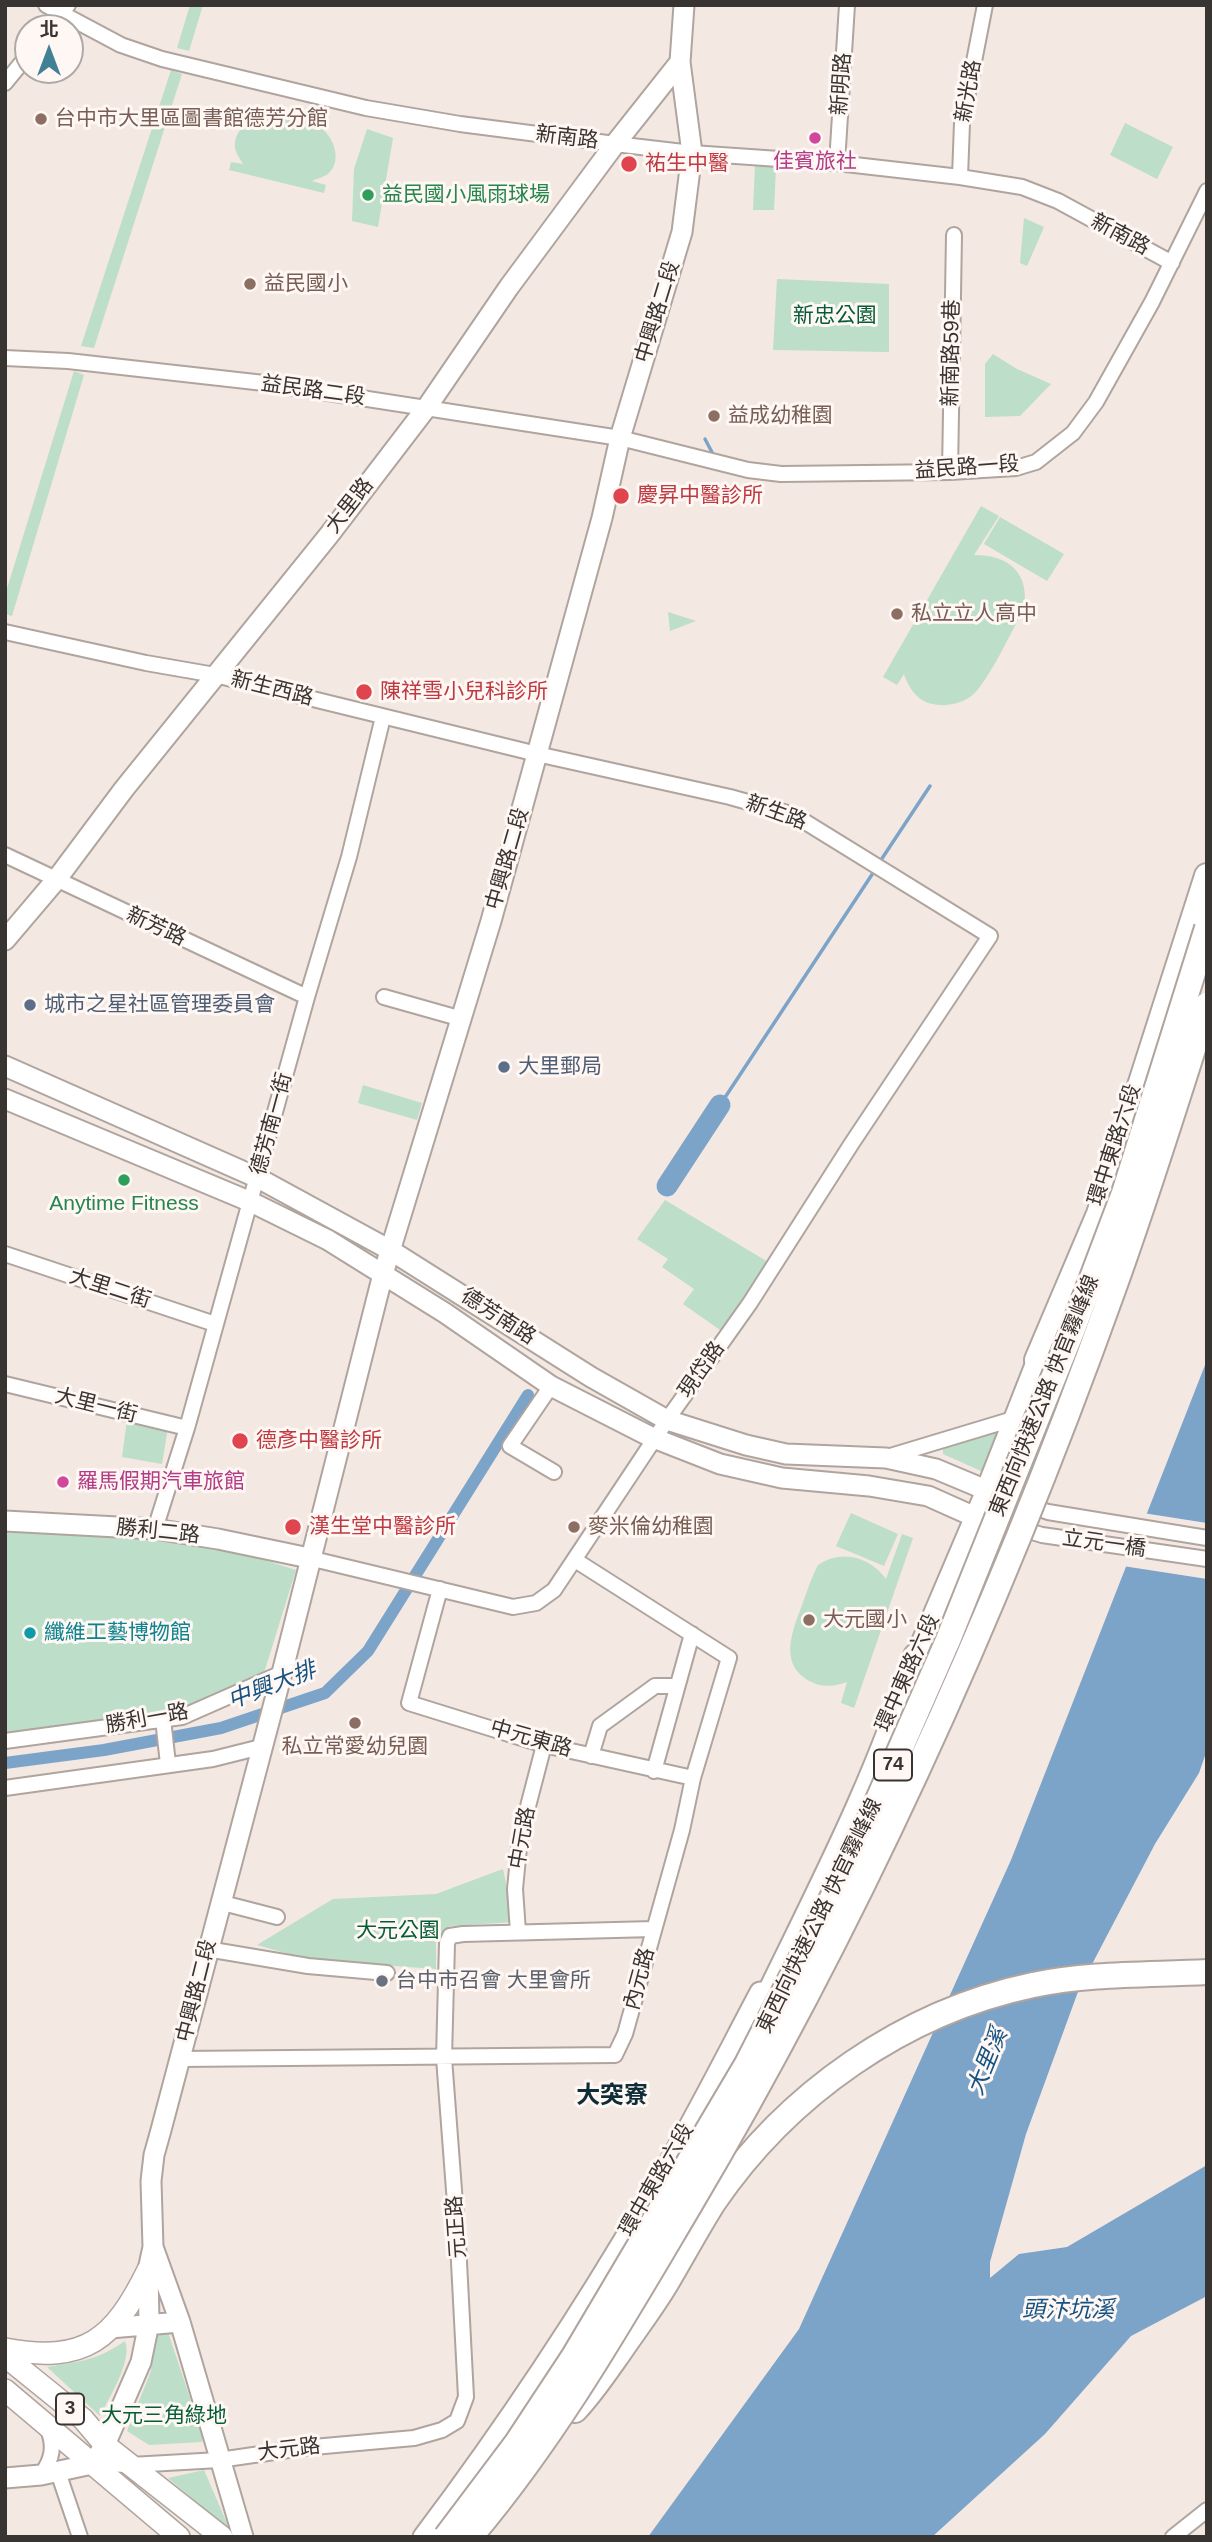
<!DOCTYPE html>
<meta charset="utf-8">
<style>
body{margin:0}
#map{position:relative;width:1212px;height:2542px;overflow:hidden;background:#f4e8e2;font-family:Arial,"Noto Sans TC",sans-serif}
canvas{display:block}
.frame{position:absolute;inset:0;border:7px solid #383431;pointer-events:none}
.north{position:absolute;left:14px;top:14px;width:70px;height:70px;box-sizing:border-box;background:#fef7f3;border:2px solid #afa9a5;border-radius:50%;rotate:0deg;font-size:19px;font-weight:700;line-height:28px;text-align:center;color:#383431}
.north::after{content:'';display:block;margin:auto;width:24px;height:32px;background:#428096;clip-path:polygon(50% 0,100% 100%,50% 72%,0 100%)}
</style>
<div id="map">
<canvas width="1212" height="2542"></canvas>
<div class="frame"></div>
<div class="north">北</div>
</div>
<script>
const ctx = document.querySelector('canvas').getContext('2d');
ctx.lineJoin = 'round';
function paint(path, color) { ctx.fillStyle = color; ctx.fill(path, 'evenodd'); }
function stroke(path, color, width, dash) { ctx.strokeStyle = color; ctx.lineWidth = width; ctx.lineCap = dash ? 'butt' : 'round'; ctx.setLineDash(dash || []); ctx.stroke(path); }
function write(font, color, halo, rows, align = 'center') {
  ctx.font = font + ' Arial,"Noto Sans TC",sans-serif'; ctx.lineWidth = 6; ctx.setLineDash([]); ctx.textBaseline = 'middle'; ctx.strokeStyle = halo; ctx.fillStyle = color; for (const [text, x, y, turn = 0] of rows) {
    ctx.save(); ctx.translate(x, y); ctx.rotate((+turn || 0) * Math.PI / 180); ctx.textAlign = isNaN(turn) ? turn : align; if (halo) ctx.strokeText(text, 0, 0); ctx.fillText(text, 0, 0); ctx.restore();
  }
}
paint(new Path2D(`
 M 190,5 L 203,5 L 189,51 L 177,48 Z
 M 171,70 L 182,74 L 94,348 L 81,346 Z
 M 269,114 C 283,117 299,118 313,123 C 331,130 345,159 328,174 C 324,177 316,179 312,181 L 326,185 L 324,193 L 229,170 L 231,162 L 243,164 C 241,160 236,154 235,148 C 233,129 252,117 269,114 Z
 M 1125,123 L 1173,147 L 1157,179 L 1110,155 Z
 M 367,129 L 393,138 L 378,227 L 352,221 L 354,169 Z
 M 755,165 L 776,167 L 774,210 L 753,210 Z
 M 1024,218 L 1044,227 L 1027,266 L 1020,263 Z
 M 777,279 L 889,284 L 889,352 L 773,350 Z
 M 993,354 L 1017,369 L 1051,384 L 1020,416 L 985,417 L 985,364 Z
 M 74,371 L 84,375 L 12,616 L 5,614 L 5,595 Z
 M 981,506 L 999,516 L 974,555 C 1008,555 1030,572 1024,609 C 1013,628 986,687 970,697 C 960,704 944,707 933,704 C 918,702 908,687 904,674 L 897,685 L 883,677 Z
 M 1000,517 L 1064,554 L 1047,581 L 984,544 Z
 M 668,612 L 696,621 L 670,631 Z
 M 363,1085 L 422,1103 L 417,1120 L 358,1103 Z
 M 665,1200 L 768,1262 L 723,1332 L 683,1304 L 694,1289 L 662,1267 L 668,1259 L 637,1239 Z
 M 127,1420 L 168,1427 L 162,1464 L 122,1457 Z
 M 995,1433 L 999,1433 L 985,1471 L 981,1471 L 943,1454 L 943,1449 Z
 M 851,1513 L 898,1534 L 884,1566 L 836,1546 Z
 M 5,1527 L 152,1534 L 216,1545 L 296,1570 L 264,1673 L 181,1710 L 5,1734 Z
 M 902,1534 L 913,1538 L 854,1708 L 841,1703 L 847,1682 C 833,1687 820,1688 806,1679 C 779,1661 793,1630 802,1605 C 807,1592 811,1578 818,1565 C 842,1549 870,1557 886,1579 Z
 M 503,1869 L 514,1922 L 450,1926 L 436,1943 L 436,1969 L 310,1960 L 257,1945 L 333,1899 L 436,1894 Z
 M 168,2332 L 203,2437 L 202,2442 L 149,2445 L 127,2431 L 151,2371 L 153,2336 Z
 M 125,2341 C 133,2360 109,2398 100,2416 L 47,2367 C 80,2361 96,2361 125,2341 Z
 M 204,2470 L 230,2530 L 168,2478 Z`), '#bddec8');
paint(new Path2D(`
 M 1207,1360 L 1207,1750 L 1199,1773 L 1155,1844 L 1079,1989 L 1026,2134 L 990,2262 L 990,2278 L 1019,2254 L 1067,2247 L 1207,2165 L 1207,2296 L 1131,2336 L 1045,2434 L 932,2537 L 648,2537 L 799,2329 L 1011,1860 Z`), '#7ca3c8');
paint(new Path2D(`
 M 1143,1513 L 1207,1523 L 1207,1579 L 1123,1566 Z`), '#f4e8e2');
stroke(new Path2D(`
 M 705,439 L 714,456
 M 879,863 L 930,786
 M 720,1105 L 875,870`), '#7ca3c8', 3.5);
stroke(new Path2D(`
 M 5,1763 L 104,1750 L 221,1728 L 325,1693 L 368,1651 L 528,1395`), '#7ca3c8', 12);
stroke(new Path2D(`
 M 667,1186 L 720,1105`), '#7ca3c8', 21);
const street = new Path2D(`
 M 46,5 L 121,45 L 162,59 L 366,108 L 460,124 L 615,144 L 692,153 L 837,163 L 960,177 L 1022,187 L 1058,201 L 1172,263
 M 50,28 L 68,5
 M 5,83 L 28,55
 M 837,163 L 847,5
 M 960,177 L 962,123 L 985,5
 M 5,358 L 68,361 L 264,383 L 620,438 L 748,470 L 781,474 L 950,472 L 1016,468 L 1036,462 L 1073,433 L 1096,402 L 1152,302 L 1207,191
 M 950,472 L 954,235
 M 5,632 L 146,663 L 215,675 L 537,754 L 730,797 L 794,815 L 990,936 L 852,1143 L 750,1303 L 667,1420 L 554,1590 L 536,1603 L 513,1607 L 309,1558
 M 5,855 L 307,997
 M 384,997 L 462,1019
 M 5,1254 L 215,1324
 M 5,1384 L 187,1428
 M 551,1386 L 510,1446 L 554,1472
 M 887,1457 L 1013,1419
 M 1011,1499 L 1048,1512 L 1207,1538
 M 1002,1523 L 1042,1535 L 1207,1559
 M 155,1529 L 187,1428 L 307,997 L 349,857 L 383,717
 M 440,1589 L 409,1703 L 544,1745 L 693,1778
 M 163,1719 L 168,1764
 M 5,1741 L 182,1717 L 282,1673
 M 591,1756 L 600,1726 L 655,1686 L 677,1686
 M 654,1771 L 692,1634
 M 5,1788 L 213,1759 L 261,1747
 M 219,1902 L 277,1917
 M 518,1932 L 515,1889 L 520,1837 L 544,1745
 M 207,1949 L 308,1966 L 387,1973
 M 180,2059 L 615,2055 L 625,2034 L 682,1830 L 693,1778 L 729,1658 L 575,1560
 M 94,2464 L 131,2465 L 219,2460 L 302,2448 L 414,2438 L 442,2430 L 457,2421 L 466,2397 L 458,2243 L 444,2058 L 447,1943 L 450,1936 L 463,1934 L 653,1929
 M 58,2472 L 80,2537
 M 41,2475 C 53,2459 55,2445 47,2427
 M 1173,2537 L 1207,2510`);
const secondary = new Path2D(`
 M 5,940 L 56,880 L 124,789 L 329,535 L 427,407 L 509,287 L 615,144 L 680,62
 M 5,1066 L 258,1178 L 390,1250 L 591,1377 L 667,1420 L 746,1445 L 786,1454 L 886,1458 L 936,1469 L 998,1495
 M 5,1099 L 251,1202 L 328,1240 L 445,1313 L 551,1386 L 651,1437 L 720,1464 L 782,1478 L 869,1486 L 928,1496 L 975,1517 L 988,1520
 M 5,1521 L 155,1529 L 218,1539 L 309,1558
 M 910,1669 L 982,1500 L 1042,1347
 M 153,2247 L 180,2322 L 243,2537
 M 110,2328 L 180,2322
 M 5,2478 L 41,2475 L 92,2464 L 105,2445 L 141,2362 L 149,2323 L 148,2270 L 153,2247 L 151,2181 L 154,2155 L 161,2130 L 282,1673 L 383,1274 L 491,921 L 602,518 L 620,438 L 682,232 L 692,153 L 680,62 L 684,5
 M 423,2537 C 505,2428 581,2314 649,2197 C 689,2130 724,2060 760,1992`);
const primary = new Path2D(`
 M 5,2349 C 86,2364 114,2339 148,2270
 M 5,2356 L 83,2419 L 105,2445 L 222,2537
 M 5,2390 L 179,2537`);
const highway = new Path2D(`
 M 1037,1360 L 1099,1214 L 1207,876
 M 761,2011 C 817,1895 878,1780 916,1656
 M 575,2410 C 592,2392 606,2371 620,2351 C 635,2329 651,2308 665,2285 C 681,2258 696,2230 713,2203 C 787,2094 904,2012 1033,1985 C 1090,1973 1149,1975 1207,1972`);
stroke(street, '#afa49e', 18);
stroke(secondary, '#afa49e', 23);
stroke(primary, '#afa49e', 24);
stroke(highway, '#afa49e', 28);
stroke(street, '#fff', 14);
stroke(secondary, '#fff', 19);
stroke(primary, '#fff', 21);
stroke(highway, '#fff', 24);
const highwayBridge = new Path2D(`
 M 446,2537 L 516,2444 L 574,2356 L 747,2064 L 852,1859 L 948,1640 L 1072,1331 L 1124,1193 L 1207,928
 M 470,2537 C 555,2437 621,2321 688,2208 C 860,1918 999,1608 1113,1290 C 1147,1196 1177,1100 1207,1005`);
stroke(highwayBridge, '#afa49e', 28, []);
stroke(highwayBridge, '#fff', 24);
for (const [x, y, r, color] of [
 [41,119,7,"#8d6e63"],
 [815,138,7,"#d1479c"],
 [629,164,9,"#e0444e"],
 [368,195,7,"#2e9e5b"],
 [250,284,7,"#8d6e63"],
 [714,416,7,"#8d6e63"],
 [621,496,9,"#e0444e"],
 [897,614,7,"#8d6e63"],
 [364,692,9,"#e0444e"],
 [30,1005,7,"#5c6f8a"],
 [504,1067,7,"#5c6f8a"],
 [124,1180,7,"#2e9e5b"],
 [240,1441,9,"#e0444e"],
 [63,1482,7,"#d1479c"],
 [293,1527,9,"#e0444e"],
 [574,1527,7,"#8d6e63"],
 [809,1620,7,"#8d6e63"],
 [30,1633,7,"#0f9aa8"],
 [355,1723,7,"#8d6e63"],
 [382,1981,7,"#6b7280"]
]) { const dot = new Path2D(); dot.arc(x, y, r, 0, 2 * Math.PI); ctx.fillStyle = color; ctx.fill(dot); stroke(dot, '#fef7f3', 2.5); }
for (const [x, y, w] of [
 [893,1765,38],
 [70,2409,28]
]) { const box = new Path2D(); box.roundRect(x - w / 2, y - 15.5, w, 31, 5); ctx.fillStyle = '#fef7f3'; ctx.fill(box); stroke(box, '#383431', 2); }
write('bold 19px', '#383431', null, [
 ["74",893,1765],
 ["3",70,2409]
]);
write('21px', '#383431', '#fef7f3', [
 ["新明路",842,84,-86],
 ["新光路",969,91,-80],
 ["新南路",567,138,7],
 ["新南路",1120,235,28],
 ["中興路二段",658,312,-73],
 ["新南路59巷",952,353,-89],
 ["益民路二段",313,391,8],
 ["益民路一段",967,468,-4],
 ["大里路",350,506,-52],
 ["新生西路",272,689,14],
 ["新生路",776,813,20],
 ["中興路二段",508,859,-74],
 ["新芳路",156,927,25],
 ["德芳南一街",272,1124,-75],
 ["環中東路六段",1115,1145,-72],
 ["大里二街",110,1289,18],
 ["德芳南路",498,1317,33],
 ["現岱路",702,1370,-55],
 ["東西向快速公路 快官霧峰線",1045,1396,-68],
 ["大里一街",96,1406,14],
 ["勝利二路",158,1532,6],
 ["立元一橋",1104,1544,8],
 ["環中東路六段",908,1673,-66],
 ["勝利一路",147,1719,-10],
 ["中元東路",531,1739,16],
 ["中元路",523,1838,-80],
 ["東西向快速公路 快官霧峰線",820,1916,-64],
 ["內元路",640,1979,-75],
 ["中興路二段",197,1991,-76],
 ["環中東路六段",657,2180,-60],
 ["元正路",457,2227,-94],
 ["大元路",289,2450,-7]
]);
write('21px', '#785e54', '#fef7f3', [
 ["台中市大里區圖書館德芳分館",55,119],
 ["益民國小",264,284],
 ["益成幼稚園",728,416],
 ["私立立人高中",911,614],
 ["麥米倫幼稚園",588,1527],
 ["大元國小",823,1620],
 ["私立常愛幼兒園",355,1747,"center"]
], 'left');
write('21px', '#b23c85', '#fef7f3', [
 ["佳賓旅社",815,162],
 ["羅馬假期汽車旅館",77,1482,"left"]
]);
write('21px', '#be3a42', '#fef7f3', [
 ["𧙗生中醫",645,164],
 ["慶昇中醫診所",637,496],
 ["陳祥雪小兒科診所",380,692],
 ["德彥中醫診所",256,1441],
 ["漢生堂中醫診所",309,1527]
], 'left');
write('21px', '#27864d', '#fef7f3', [
 ["益民國小風雨球場",382,195],
 ["Anytime Fitness",124,1204,"center"]
], 'left');
write('21px', '#055d36', '#fef7f3', [
 ["新忠公園",835,316],
 ["大元公園",398,1931],
 ["大元三角綠地",164,2416]
]);
write('21px', '#4e5e75', '#fef7f3', [
 ["城市之星社區管理委員會",44,1005],
 ["大里郵局",518,1067]
], 'left');
write('21px', '#0d838f', '#fef7f3', [
 ["纖維工藝博物館",44,1633]
], 'left');
write('21px', '#5b616d', '#fef7f3', [
 ["台中市召會 大里會所",396,1981]
], 'left');
write('italic 23px', '#155282', '#fef7f3', [
 ["中興大排",272,1686,-21],
 ["大里溪",988,2062,-68],
 ["頭汴坑溪",1068,2311]
]);
write('bold 24px', '#0f2d37', '#fef7f3', [
 ["大突寮",612,2096]
]);
</script>
